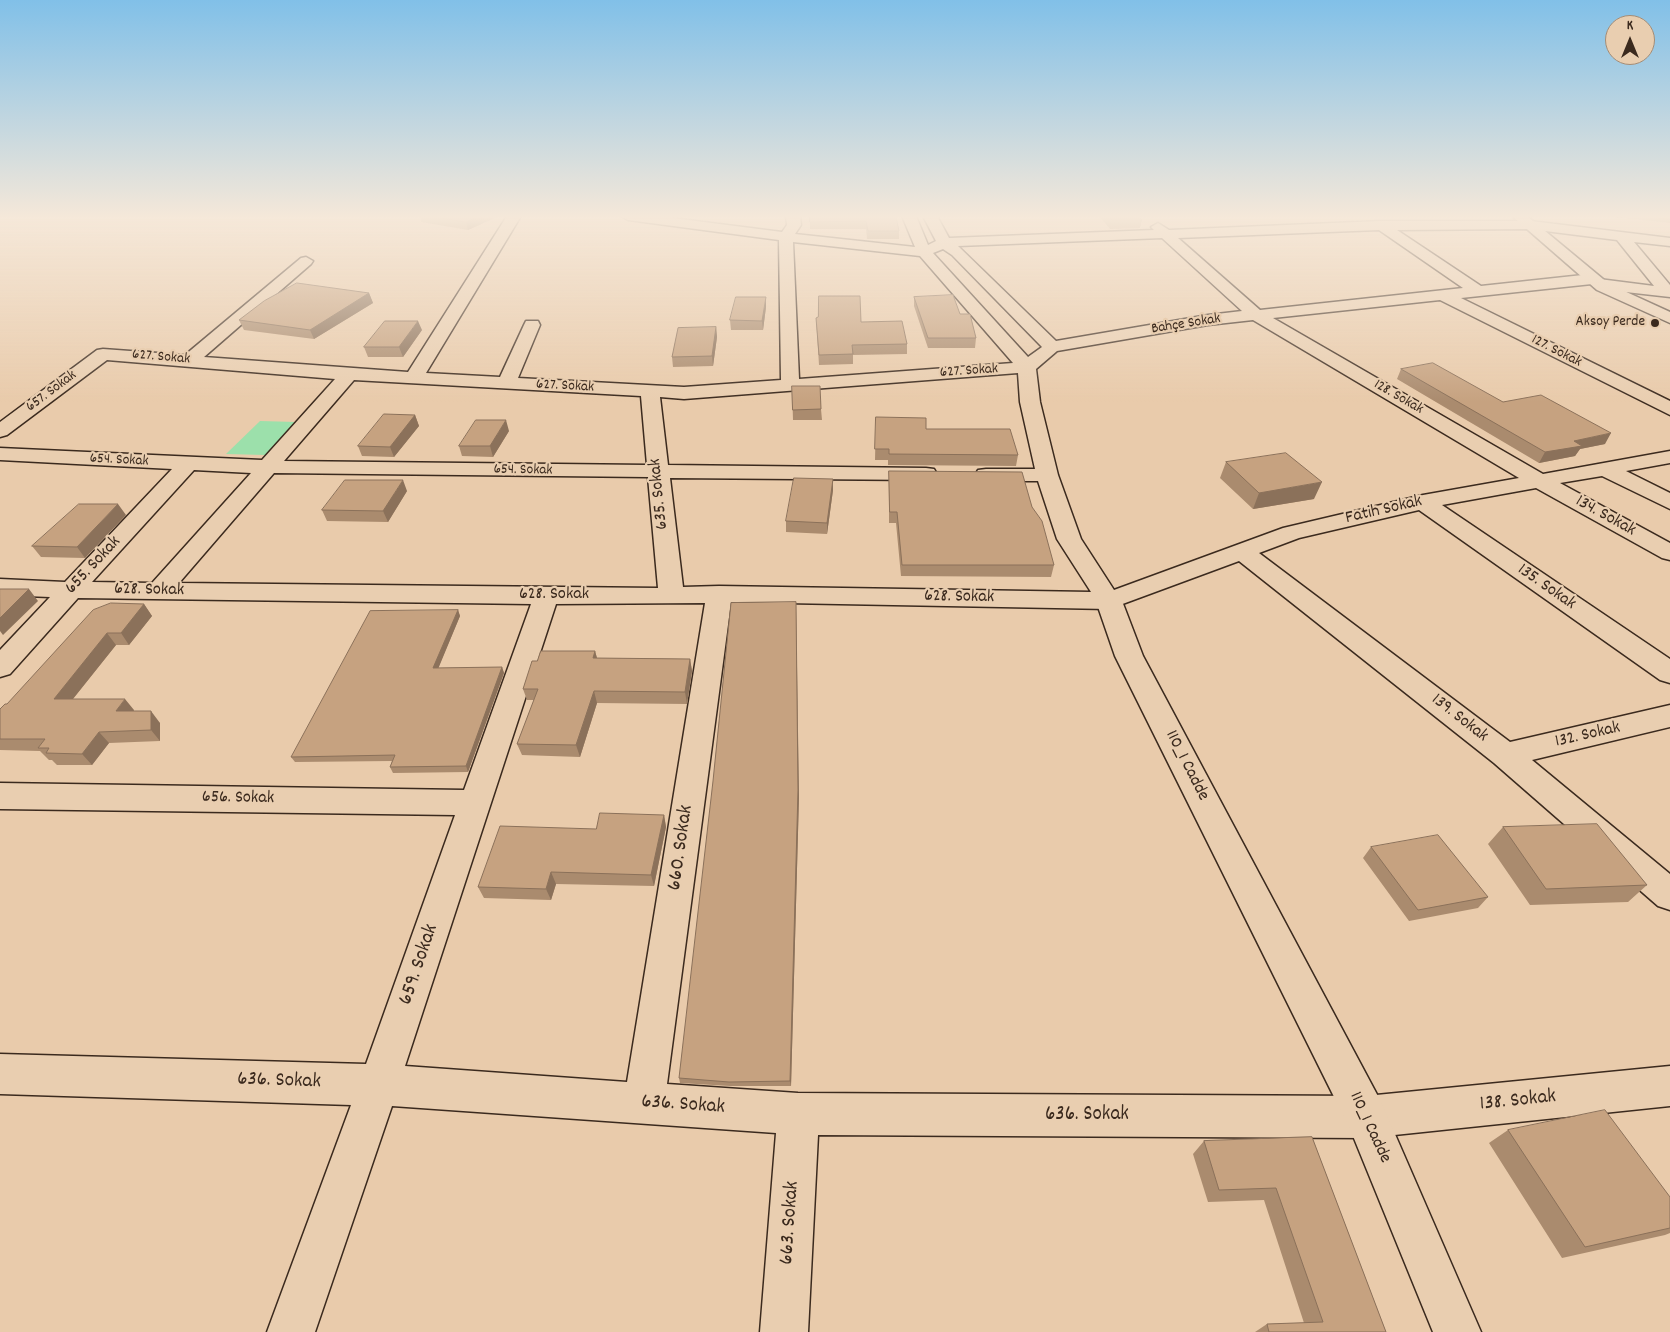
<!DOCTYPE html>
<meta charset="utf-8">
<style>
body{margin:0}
#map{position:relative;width:1670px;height:1332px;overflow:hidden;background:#e9cbab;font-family:Dekko,sans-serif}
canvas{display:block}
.north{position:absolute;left:1605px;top:15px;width:50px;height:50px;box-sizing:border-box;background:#e9ceb0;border:1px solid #a38c76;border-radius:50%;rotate:0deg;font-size:14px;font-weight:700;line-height:20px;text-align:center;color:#3b2a1e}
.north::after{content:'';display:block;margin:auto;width:18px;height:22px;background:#3b2a1e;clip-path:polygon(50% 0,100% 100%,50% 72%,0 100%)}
</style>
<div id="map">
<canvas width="1670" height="1332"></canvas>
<div class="north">K</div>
</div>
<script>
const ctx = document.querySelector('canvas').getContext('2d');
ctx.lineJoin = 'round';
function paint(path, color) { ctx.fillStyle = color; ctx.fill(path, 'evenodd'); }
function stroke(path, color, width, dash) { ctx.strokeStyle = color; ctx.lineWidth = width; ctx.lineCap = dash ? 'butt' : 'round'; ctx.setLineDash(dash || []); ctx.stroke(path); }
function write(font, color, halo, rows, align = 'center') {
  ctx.font = font + ' Dekko,sans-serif'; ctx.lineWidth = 4.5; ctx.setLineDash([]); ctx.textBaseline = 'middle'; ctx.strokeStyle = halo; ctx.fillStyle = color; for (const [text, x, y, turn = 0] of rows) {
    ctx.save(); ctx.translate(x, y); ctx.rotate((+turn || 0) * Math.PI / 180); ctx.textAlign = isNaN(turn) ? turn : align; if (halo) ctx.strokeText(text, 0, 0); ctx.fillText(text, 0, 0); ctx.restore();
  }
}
paint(new Path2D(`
 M 260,421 L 296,422 L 265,455 L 226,454 Z`), '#9ce0ab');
const minor = new Path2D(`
 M 507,216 L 521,216 L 426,373 L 500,377 L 524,325 L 526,321 L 538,321 L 540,325 L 518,378 L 684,387 L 781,380 L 779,240 L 628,220 L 621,216 L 657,216 L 782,232 L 787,225 L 786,216 L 800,216 L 801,225 L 795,234 L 915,247 L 902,216 L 916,216 L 928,245 L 936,241 L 923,216 L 937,216 L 949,238 L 1154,230 L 1151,227 L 1158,223 L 1169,230 L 1380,221 L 1531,221 L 1670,238 L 1670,246 L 1634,242 L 1670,285 L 1670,297 L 1599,289 L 1594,287 L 1592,284 L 1461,298 L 1670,401 L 1670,415 L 1440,300 L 1273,318 L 1543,474 L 1670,451 L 1670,463 L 1626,471 L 1670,493 L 1670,509 L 1602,476 L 1560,483 L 1670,543 L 1670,560 L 1662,558 L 1536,488 L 1442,505 L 1670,659 L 1670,683 L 1660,680 L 1419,510 L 1299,538 L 1259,553 L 1510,742 L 1670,705 L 1670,727 L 1532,760 L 1670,874 L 1670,910 L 1658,906 L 1494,763 L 1239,561 L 1109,609 L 731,602 L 667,1084 L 798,1093 L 1366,1096 L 1670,1066 L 1670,1106 L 1366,1138 L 818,1135 L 808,1332 L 760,1332 L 776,1133 L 392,1106 L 315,1332 L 267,1332 L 351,1105 L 0,1094 L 0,1054 L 366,1064 L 455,815 L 0,809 L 0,783 L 464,790 L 531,604 L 78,598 L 10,674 L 0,677 L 0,650 L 50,597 L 0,595 L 0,579 L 65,582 L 172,469 L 0,460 L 0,448 L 262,460 L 335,379 L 107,360 L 7,435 L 0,437 L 0,422 L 97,350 L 103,349 L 185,355 L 301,258 L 306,257 L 313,261 L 311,264 L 204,357 L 408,372 ZM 1529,229 L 1617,240 L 1654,286 L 1599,279 L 1597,276 L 1592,274 L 1481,286 L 1397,230 ZM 1379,230 L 1463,288 L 1260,310 L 1178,238 ZM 1162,238 L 1242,311 L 1208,315 L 1056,341 L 958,246 ZM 793,242 L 920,256 L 1013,363 L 799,379 ZM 943,249 L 952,255 L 1042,347 L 1028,357 L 933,253 ZM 1253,320 L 1519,478 L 1423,495 L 1283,528 L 1114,590 L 1081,539 L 1058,475 L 1040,402 L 1036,369 L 1057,351 L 1208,325 ZM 1018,373 L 1020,402 L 1035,469 L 986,469 L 978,470 L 975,475 L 978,480 L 986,481 L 1038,481 L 1057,539 L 1091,592 L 719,586 L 683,587 L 670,478 L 926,480 L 934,479 L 937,474 L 934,469 L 926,468 L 668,465 L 660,397 L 684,399 ZM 354,380 L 641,396 L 647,465 L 284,461 ZM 194,470 L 251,473 L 152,583 L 92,582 ZM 274,473 L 648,477 L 658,588 L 179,583 ZM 705,603 L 627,1082 L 405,1066 L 556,604 Z`);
const tertiary = new Path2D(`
 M 1512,216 L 1527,216 L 1609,284 L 1670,312 L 1670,323 L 1597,290 Z
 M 1109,593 L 1118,595 L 1122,601 L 1143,656 L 1381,1102 L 1481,1332 L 1433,1332 L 1351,1131 L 1115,656 L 1096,601 L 1100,595 Z`);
stroke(minor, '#3b2a1e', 3);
stroke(tertiary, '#3b2a1e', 3);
paint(minor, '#e9ceb0');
paint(tertiary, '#e9ceb0');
paint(new Path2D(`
 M 420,216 L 499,216 L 468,230 L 421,222 Z
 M 810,216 L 896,216 L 899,231 L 899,239 L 867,239 L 866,229 L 810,229 Z
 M 1099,216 L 1138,216 L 1142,220 L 1140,228 L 1110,229 Z
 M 1606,216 L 1670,216 L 1670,223 L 1607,216 Z
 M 369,293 L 373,303 L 314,339 L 244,330 L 239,320 Z
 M 914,297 L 960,314 L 976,338 L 975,348 L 928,348 L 914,306 Z
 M 766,307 L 763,330 L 731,330 L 730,320 Z
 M 816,318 L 861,322 L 907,344 L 907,354 L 853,355 L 853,364 L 819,365 Z
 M 716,327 L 717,337 L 713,366 L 673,367 L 672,357 Z
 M 422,330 L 403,357 L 368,357 L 364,347 Z
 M 1401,369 L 1503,402 L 1605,444 L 1580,449 L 1575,456 L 1539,463 L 1397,379 Z
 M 792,386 L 821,409 L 822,420 L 793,420 Z
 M 415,415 L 419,426 L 394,457 L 362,456 L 358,446 Z
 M 876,417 L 926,429 L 1018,455 L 1016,466 L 888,465 L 888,460 L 875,460 Z
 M 509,431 L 493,457 L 462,456 L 459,446 Z
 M 1226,462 L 1314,499 L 1253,509 L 1220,478 Z
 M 889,471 L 1032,507 L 1054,565 L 1051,577 L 901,576 L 896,523 L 889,523 Z
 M 833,479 L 833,490 L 827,534 L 786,532 L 786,521 Z
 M 407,491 L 388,522 L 327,521 L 322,510 Z
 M 126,515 L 85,558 L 41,557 L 32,546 Z
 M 144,604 L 152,616 L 129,645 L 116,645 L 73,699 L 134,710 L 134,711 L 160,723 L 160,741 L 109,743 L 92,765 L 57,765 L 52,760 L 49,760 L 40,751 L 0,750 L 0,709 Z
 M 458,610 L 460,616 L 438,668 L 502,667 L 504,673 L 468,772 L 393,773 L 390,767 L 392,761 L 295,762 L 291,757 Z
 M 595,651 L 597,658 L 690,659 L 692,671 L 687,704 L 597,703 L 580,757 L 522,755 L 517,744 L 534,700 L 527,700 L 523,689 L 537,661 Z
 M 799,796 L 791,1086 L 730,1086 L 680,1083 L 679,1078 Z
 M 664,815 L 666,827 L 654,886 L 556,884 L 551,900 L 484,898 L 478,887 L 596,829 Z
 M 1503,827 L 1647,885 L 1628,902 L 1530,905 L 1488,844 Z
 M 1371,847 L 1488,897 L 1478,908 L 1409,921 L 1363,858 Z
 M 1508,1130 L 1670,1197 L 1670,1233 L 1665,1235 L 1562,1258 L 1489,1143 Z
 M 1312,1137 L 1386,1332 L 1255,1332 L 1267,1324 L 1304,1323 L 1264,1200 L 1208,1202 L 1193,1154 L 1204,1141 Z`), '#aa8b6e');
paint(new Path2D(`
 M 479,216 L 499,216 L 468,230 L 466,222 Z
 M 369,293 L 373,303 L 314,339 L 310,330 Z
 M 766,297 L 766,307 L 763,330 L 762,321 Z
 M 418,321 L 422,330 L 403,357 L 399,347 Z
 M 716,327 L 717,337 L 713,366 L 712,356 Z
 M 415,415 L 419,426 L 394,457 L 390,447 Z
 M 506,420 L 509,431 L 493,457 L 490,446 Z
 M 1611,433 L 1605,444 L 1580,449 L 1575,456 L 1539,463 L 1545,452 L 1574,441 Z
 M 833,479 L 833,490 L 827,534 L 827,523 Z
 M 403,480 L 407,491 L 388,522 L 383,511 Z
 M 1322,482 L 1314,499 L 1253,509 L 1259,493 Z
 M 118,504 L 126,515 L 85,558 L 77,547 Z
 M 29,589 L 38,601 L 3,635 L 0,631 L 0,618 Z
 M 796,602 L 799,796 L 791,1086 L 790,1081 Z
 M 144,604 L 152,616 L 129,645 L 121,633 Z
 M 458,610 L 460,616 L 436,674 L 433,668 Z
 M 107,633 L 116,645 L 64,710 L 54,699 Z
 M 595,651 L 598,662 L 593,658 Z
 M 690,659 L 692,671 L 687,704 L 685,692 Z
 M 502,667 L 504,673 L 468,772 L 466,766 Z
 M 594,691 L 597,703 L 580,757 L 576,745 Z
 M 125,699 L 134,710 L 125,723 L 116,711 Z
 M 151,711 L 160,723 L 160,741 L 151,730 Z
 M 99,732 L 109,743 L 92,765 L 82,754 Z
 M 664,815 L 666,827 L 654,886 L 651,875 Z
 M 551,872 L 556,884 L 551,900 L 546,889 Z`), '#8b715a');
const building = new Path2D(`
 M 431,216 L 479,216 L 466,222 Z
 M 810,216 L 896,216 L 899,231 L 868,231 L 866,221 L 810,222 Z
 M 1108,216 L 1138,216 L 1142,220 L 1112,220 Z
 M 1644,216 L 1670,216 L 1670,219 Z
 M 297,283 L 369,293 L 310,330 L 239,320 L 264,301 Z
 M 953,295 L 960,314 L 970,314 L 976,338 L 928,338 L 914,297 Z
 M 819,296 L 860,296 L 861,322 L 902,321 L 907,344 L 852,345 L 853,354 L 819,355 L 816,318 L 818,317 Z
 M 736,297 L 766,297 L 762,321 L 730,320 Z
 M 385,321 L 418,321 L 399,347 L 364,347 Z
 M 716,327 L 712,356 L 672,357 L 678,328 Z
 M 1433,363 L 1503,402 L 1541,395 L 1611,433 L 1574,441 L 1582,446 L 1545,452 L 1401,369 Z
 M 792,386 L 820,386 L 821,409 L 793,410 Z
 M 384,414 L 415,415 L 390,447 L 358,446 Z
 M 876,417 L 926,418 L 926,429 L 1010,429 L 1018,455 L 889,454 L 889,449 L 875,449 Z
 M 476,420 L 506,420 L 490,446 L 459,446 Z
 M 1286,453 L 1322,482 L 1259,493 L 1226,462 Z
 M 889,471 L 1022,472 L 1032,507 L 1042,521 L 1054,565 L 902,565 L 897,512 L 890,512 Z
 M 794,478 L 833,479 L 827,523 L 786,521 Z
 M 345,480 L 403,480 L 383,511 L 322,510 Z
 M 79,504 L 118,504 L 77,547 L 32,546 Z
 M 0,589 L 29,589 L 0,618 Z
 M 796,602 L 798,790 L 790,1081 L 729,1082 L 679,1078 L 713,781 L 731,603 Z
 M 111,603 L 144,604 L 121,633 L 107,633 L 54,699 L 125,699 L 116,711 L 151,711 L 151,730 L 99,732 L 82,754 L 46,753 L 49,748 L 38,748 L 45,739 L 0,739 L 0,709 L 5,704 L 7,704 L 93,610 Z
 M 458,610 L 433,668 L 502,667 L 466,766 L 390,767 L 395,755 L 291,757 L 370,611 Z
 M 541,651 L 595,651 L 593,658 L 690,659 L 685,692 L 594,691 L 576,745 L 517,744 L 538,689 L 523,689 L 532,661 L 537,661 Z
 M 600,813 L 664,815 L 651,875 L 551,872 L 546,889 L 478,887 L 500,826 L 596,829 Z
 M 1597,824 L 1647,885 L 1546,889 L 1503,827 Z
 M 1438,835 L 1488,897 L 1418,910 L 1371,847 Z
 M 1605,1110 L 1670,1197 L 1670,1228 L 1585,1247 L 1508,1130 Z
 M 1312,1137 L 1386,1332 L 1269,1332 L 1267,1324 L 1323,1322 L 1276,1188 L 1219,1190 L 1204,1141 Z`);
paint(building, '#c6a280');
stroke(building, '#8b715a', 1);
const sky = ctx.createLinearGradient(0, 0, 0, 402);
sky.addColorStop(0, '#81c0e8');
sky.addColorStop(0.54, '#f5e8d9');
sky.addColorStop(1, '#f5e8d900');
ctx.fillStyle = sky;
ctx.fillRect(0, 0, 1670, 402);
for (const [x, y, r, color] of [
 [1655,323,5,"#3b2a1e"]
]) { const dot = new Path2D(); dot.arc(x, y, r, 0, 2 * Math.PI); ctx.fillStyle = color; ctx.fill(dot); stroke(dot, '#e9ceb0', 2); }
write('15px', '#3b2a1e', '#e9ceb0', [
 ["Aksoy Perde",1645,323]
], 'right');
write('15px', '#3b2a1e', '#e9ceb0', [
 ["Bahçe Sokak",1186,325,-9],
 ["127. Sokak",1556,352,27],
 ["627. Sokak",161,358,5],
 ["627. Sokak",969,372,-4],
 ["627. Sokak",565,387,3],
 ["657. Sokak",52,392,-37],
 ["128. Sokak",1398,398,30],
 ["654. Sokak",119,461,3],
 ["654. Sokak",523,471,1]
]);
write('18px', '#3b2a1e', '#e9ceb0', [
 ["635. Sokak",660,494,-96],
 ["Fatih Sokak",1384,511,-13],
 ["134. Sokak",1605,517,29],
 ["655. Sokak",94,566,-47],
 ["135. Sokak",1546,588,35],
 ["628. Sokak",149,591,1],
 ["628. Sokak",554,596],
 ["628. Sokak",959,598,1],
 ["139. Sokak",1459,719,38],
 ["132. Sokak",1588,736,-13],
 ["110_1 Cadde",1186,766,63],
 ["656. Sokak",238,799,1],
 ["110_1 Cadde",1369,1128,65]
]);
write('21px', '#3b2a1e', '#e9ceb0', [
 ["660. Sokak",682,848,-82],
 ["659. Sokak",420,965,-71],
 ["636. Sokak",279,1082,2],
 ["138. Sokak",1518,1102,-6],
 ["636. Sokak",683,1106,4],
 ["636. Sokak",1087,1116],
 ["663. Sokak",791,1223,-86]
]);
</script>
